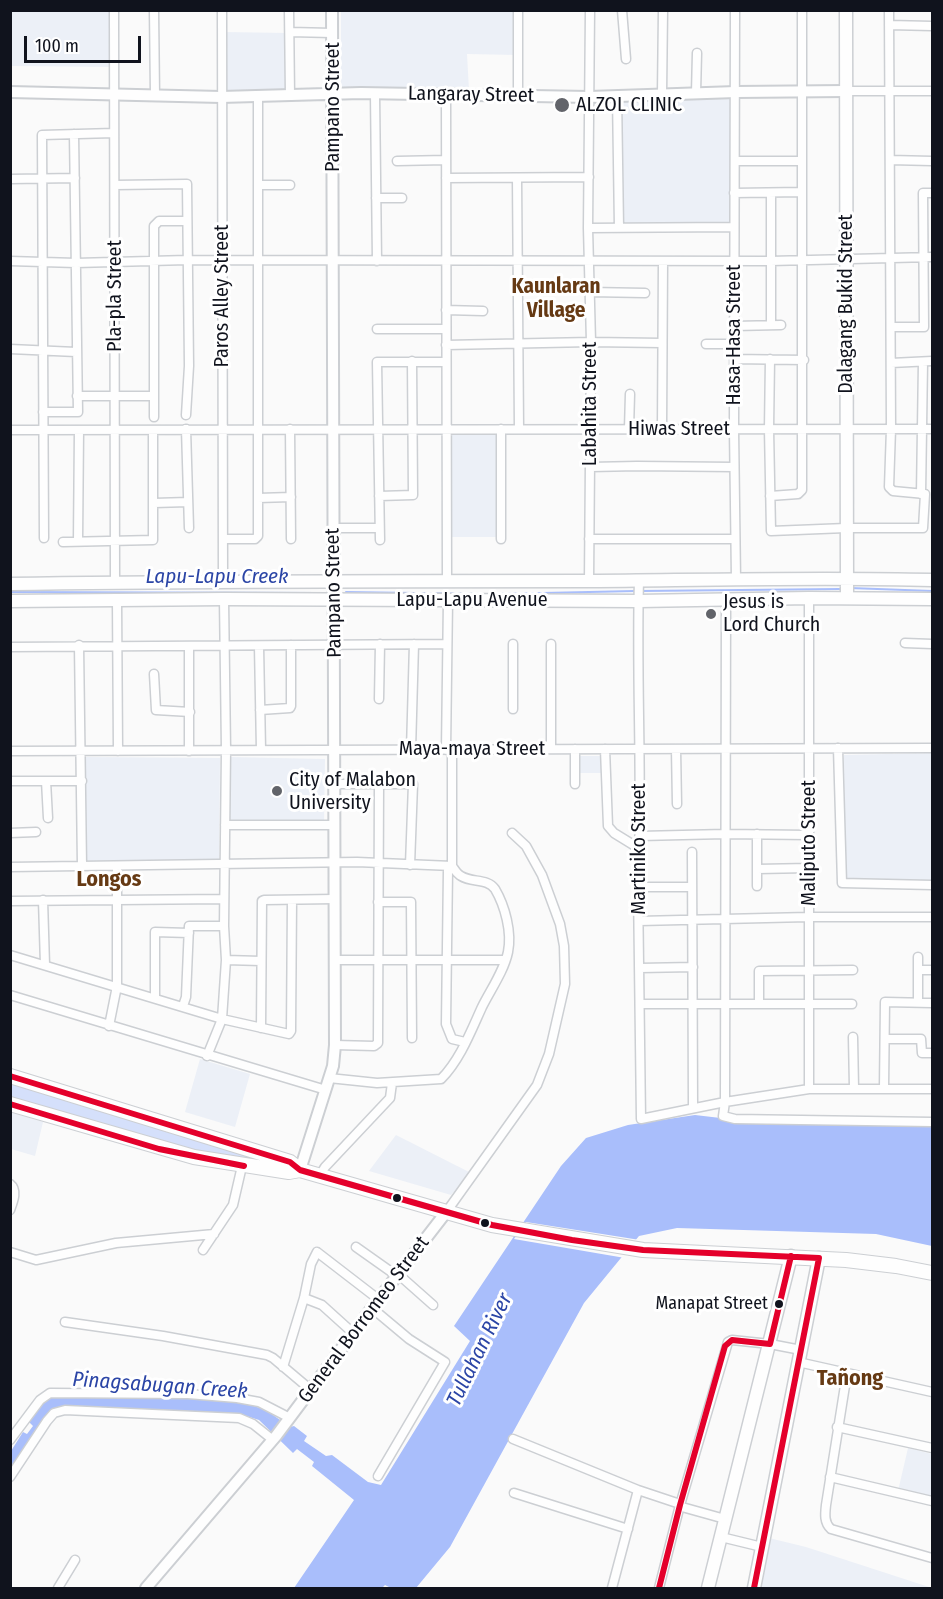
<!DOCTYPE html>
<meta charset="utf-8">
<style>
body{margin:0}
#map{position:relative;width:943px;height:1599px;overflow:hidden;background:#fafafa;font-family:"Fira Sans Condensed",sans-serif}
canvas{display:block}
.frame{position:absolute;inset:0;border:12px solid #10131d;pointer-events:none}
.scale{position:absolute;left:24px;top:36px;width:117px;height:27px;box-sizing:border-box;border:3px solid #10131d;border-top:0;padding-left:8px;font-size:18px;line-height:21px;white-space:nowrap;color:#10131d;-webkit-text-stroke:4px #fff;paint-order:stroke}
</style>
<div id="map">
<canvas width="943" height="1599"></canvas>
<div class="frame"></div>
<div class="scale">100 m</div>
</div>
<script>
const ctx = document.querySelector('canvas').getContext('2d');
ctx.lineJoin = 'round';
function paint(path, color) { ctx.fillStyle = color; ctx.fill(path, 'evenodd'); }
function stroke(path, color, width, dash) { ctx.strokeStyle = color; ctx.lineWidth = width; ctx.lineCap = dash ? 'butt' : 'round'; ctx.setLineDash(dash || []); ctx.stroke(path); }
function write(font, color, halo, rows, align = 'center') {
  ctx.font = font + ' "Fira Sans Condensed",sans-serif'; ctx.lineWidth = 6; ctx.setLineDash([]); ctx.textBaseline = 'middle'; ctx.strokeStyle = halo; ctx.fillStyle = color; for (const [text, x, y, turn = 0] of rows) {
    ctx.save(); ctx.translate(x, y); ctx.rotate((+turn || 0) * Math.PI / 180); ctx.textAlign = isNaN(turn) ? turn : align; if (halo) ctx.strokeText(text, 0, 0); ctx.fillText(text, 0, 0); ctx.restore();
  }
}
paint(new Path2D(`
 M 11,11 L 112,11 L 112,67 L 11,66 Z
 M 341,11 L 516,11 L 517,55 L 467,54 L 469,90 L 341,88 Z
 M 224,32 L 288,33 L 288,92 L 223,92 Z
 M 731,96 L 731,225 L 623,227 L 618,98 Z
 M 501,433 L 500,537 L 452,537 L 452,434 Z
 M 932,753 L 932,884 L 845,885 L 844,755 Z
 M 576,756 L 601,756 L 602,773 L 576,773 Z
 M 84,757 L 220,758 L 219,864 L 83,863 Z
 M 229,757 L 325,759 L 324,825 L 228,823 Z
 M 200,1059 L 250,1074 L 235,1127 L 185,1112 Z
 M 10,1112 L 43,1122 L 35,1156 L 11,1149 Z
 M 396,1135 L 471,1173 L 451,1195 L 369,1171 Z
 M 908,1448 L 932,1454 L 932,1499 L 898,1491 Z
 M 769,1538 L 806,1547 L 932,1588 L 759,1588 Z`), '#ecf0f7');
paint(new Path2D(`
 M 10,1083 L 289,1166 L 235,1160 L 164,1145 L 11,1098 Z`), '#d5e0fb');
paint(new Path2D(`
 M 695,1115 L 746,1121 L 932,1123 L 932,1246 L 876,1234 L 677,1228 L 639,1236 L 584,1303 L 450,1547 L 416,1588 L 391,1588 L 385,1585 L 382,1588 L 294,1588 L 354,1500 L 312,1466 L 314,1462 L 297,1449 L 293,1453 L 259,1420 L 243,1415 L 60,1406 L 47,1416 L 11,1468 L 11,1451 L 23,1432 L 27,1434 L 33,1426 L 29,1422 L 46,1399 L 55,1395 L 236,1400 L 266,1410 L 290,1427 L 294,1426 L 307,1436 L 304,1441 L 326,1456 L 332,1455 L 368,1482 L 381,1485 L 470,1341 L 454,1326 L 561,1166 L 586,1138 L 628,1125 Z`), '#a9befb');
paint(new Path2D(`
 M 526,1222 L 640,1240 L 625,1258 L 514,1239 Z`), '#fafafa');
stroke(new Path2D(`
 M 850,588 L 932,591
 M 641,591 L 840,589
 M 10,592 L 319,593
 M 346,592 L 484,594
 M 497,594 L 635,591`), '#a9befb', 2);
const minor = new Path2D(`
 M 114,10 L 115,582
 M 154,10 L 155,96
 M 222,10 L 223,581
 M 289,10 L 290,96
 M 518,10 L 518,96
 M 622,10 L 626,59
 M 735,10 L 734,429 L 736,579
 M 889,25 L 932,26
 M 290,32 L 332,33
 M 846,91 L 932,91
 M 696,93 L 697,53
 M 375,94 L 377,261
 M 446,94 L 447,580
 M 662,94 L 663,10
 M 617,96 L 619,228
 M 890,160 L 932,161
 M 397,161 L 446,160
 M 735,161 L 801,161
 M 446,178 L 589,177
 M 517,178 L 519,429
 M 10,179 L 75,178
 M 115,185 L 187,184 L 189,366 L 186,415
 M 258,185 L 290,185
 M 734,193 L 801,192
 M 376,198 L 402,198
 M 588,228 L 734,227
 M 10,261 L 76,263 L 187,260 L 770,261 L 932,257
 M 590,292 L 645,293
 M 446,310 L 483,311
 M 771,325 L 771,193
 M 734,326 L 781,325
 M 891,327 L 924,327 L 923,193 L 932,193
 M 377,329 L 446,329
 M 706,344 L 734,344
 M 446,345 L 591,342 L 662,343
 M 10,349 L 76,352
 M 734,359 L 804,360
 M 770,359 L 769,429 L 771,531 L 846,528 L 923,528 L 925,494 L 893,491 L 889,487 L 891,429 L 889,10
 M 891,363 L 932,361
 M 77,396 L 154,396
 M 43,412 L 78,412 L 74,134
 M 154,417 L 154,226 L 159,221 L 187,221
 M 186,429 L 189,528
 M 290,429 L 291,539
 M 501,429 L 501,539
 M 629,429 L 630,394
 M 662,429 L 663,261
 M 10,430 L 932,429
 M 591,467 L 637,466 L 734,467
 M 921,494 L 923,362
 M 379,496 L 413,495 L 412,361
 M 770,496 L 798,494 L 802,490 L 802,10
 M 258,498 L 291,497
 M 154,503 L 188,502
 M 333,528 L 379,528
 M 44,538 L 42,135 L 114,133
 M 223,539 L 255,539 L 258,536 L 258,96
 M 589,539 L 735,539
 M 380,540 L 377,362 L 446,362
 M 78,541 L 79,430
 M 63,542 L 153,540 L 153,430
 M 639,580 C 636,682 643,785 638,887 L 641,1119 L 725,1102 L 809,1089 L 932,1089
 M 589,581 L 591,342 L 588,228 L 590,10
 M 726,599 L 725,1102 L 723,1116 L 735,1119 L 932,1122
 M 117,600 L 118,751
 M 905,643 L 932,644
 M 513,644 L 513,709
 M 551,644 L 551,749
 M 79,645 L 82,866
 M 259,646 L 261,750
 M 10,647 L 446,644
 M 154,674 L 156,710 L 190,712
 M 379,699 L 380,644
 M 260,710 L 290,708 L 291,706 L 291,645
 M 838,748 L 842,883 L 932,885
 M 575,749 L 575,784
 M 605,749 L 608,826 L 614,833 L 640,849
 M 676,749 L 677,804
 M 411,750 L 414,644
 M 446,750 L 448,600
 M 10,751 L 932,748
 M 189,751 L 189,647
 M 10,781 L 82,781
 M 46,781 L 48,818
 M 335,784 L 413,784 L 410,865
 M 225,825 L 334,825
 M 10,833 L 36,832
 M 640,836 L 725,834 L 809,835
 M 692,852 L 693,1108
 M 450,866 L 448,870 L 446,1024 L 452,1039 L 465,1042
 M 10,867 L 357,862 L 452,866
 M 757,869 L 809,868
 M 757,886 L 757,834
 M 638,887 L 692,887
 M 43,900 L 45,965
 M 10,901 L 224,899
 M 378,902 L 411,902 L 412,1038
 M 639,921 L 808,917 L 932,917
 M 10,955 L 222,1019 L 289,1034 L 291,1031 L 292,900
 M 918,957 L 918,1002
 M 226,960 L 261,961
 M 336,960 L 505,960
 M 640,968 L 693,967
 M 918,970 L 932,970
 M 10,995 L 326,1090
 M 155,997 L 155,932 L 189,933
 M 759,1003 L 759,971 L 853,970
 M 641,1004 L 852,1004
 M 183,1006 L 186,997 L 189,926 L 224,926
 M 109,1026 L 117,986 L 117,866
 M 261,1028 L 262,901 L 264,900 L 335,899
 M 853,1037 L 854,1088
 M 886,1039 L 921,1039 L 922,1053 L 932,1053
 M 335,1045 L 374,1046 L 378,1043 L 379,784
 M 207,1056 L 222,1019 L 226,960 L 224,926 L 226,750 L 224,599
 M 329,1078 L 377,1083 L 441,1079 C 460,1060 471,1031 482,1007 C 491,989 504,971 508,952 C 512,932 505,906 495,889 C 487,878 472,883 461,876 C 457,874 455,870 452,866 L 452,750
 M 884,1088 L 885,1002 L 932,1003
 M 809,1089 L 809,598
 M 320,1175 L 325,1167 L 390,1098 L 392,1083
 M 10,1184 C 18,1190 13,1202 10,1210
 M 447,1211 L 537,1085 L 549,1054 L 565,984 L 564,946 L 560,924 L 542,875 L 526,846 L 512,833
 M 356,1247 L 397,1276
 M 203,1250 L 233,1205 L 242,1166
 M 10,1252 L 36,1260 L 116,1243 L 214,1234
 M 398,1274 L 433,1305
 M 304,1298 L 322,1305 L 353,1333
 M 372,1308 L 409,1339 L 445,1362 L 378,1476
 M 65,1322 L 163,1336 L 267,1355 L 273,1358 L 311,1390
 M 798,1362 L 932,1392
 M 283,1367 L 304,1298 L 311,1264 L 317,1252 L 378,1299
 M 847,1373 L 826,1505 C 825,1514 824,1523 831,1529 L 932,1558
 M 837,1427 L 932,1448
 M 513,1439 L 638,1490 L 677,1503 L 682,1507 L 725,1519
 M 10,1440 L 40,1400 L 50,1393 L 188,1394 L 237,1398 L 259,1402 L 290,1418
 M 10,1477 L 47,1421 L 54,1413 L 65,1410 L 239,1418 L 253,1424 L 273,1440
 M 830,1477 L 932,1501
 M 514,1493 L 628,1529
 M 721,1537 L 758,1546 L 762,1549
 M 58,1588 L 75,1560
 M 612,1588 L 638,1490
 M 659,1588 L 680,1505 L 728,1342 L 732,1340 L 770,1344 L 801,1350`);
const tertiary = new Path2D(`
 M 10,92 L 221,97 L 361,93 L 589,97 L 736,92 L 846,91
 M 300,1170 L 333,1066 L 335,1045 L 332,10
 M 146,1588 L 276,1436 L 372,1308 L 447,1211`);
const secondary = new Path2D(`
 M 846,10 L 847,598
 M 10,584 C 204,581 397,581 590,581 C 704,580 818,577 932,580
 M 10,601 L 224,599 L 639,601 L 809,598 L 932,599
 M 708,1588 L 791,1256
 M 754,1588 L 819,1258`);
const trunk = new Path2D(`
 M 10,1076 L 290,1162 L 300,1170 L 492,1225 L 643,1250 L 846,1260 L 896,1266 L 932,1273
 M 10,1104 L 194,1157 L 289,1172 L 300,1170`);
stroke(minor, '#cccfd3', 11);
stroke(tertiary, '#cccfd3', 14);
stroke(secondary, '#cccfd3', 15);
stroke(trunk, '#cccfd3', 16);
stroke(minor, '#fefefe', 8);
stroke(tertiary, '#fefefe', 10);
stroke(secondary, '#fefefe', 12);
stroke(trunk, '#fefefe', 14);
stroke(new Path2D(`
 M 10,1076 L 290,1162 L 300,1170 L 492,1225 L 572,1240 L 643,1250 L 819,1258 L 754,1588
 M 10,1104 L 159,1149 L 244,1166
 M 659,1588 L 680,1505 L 725,1346 L 732,1340 L 770,1344 L 791,1256`), '#e4002b', 6);
for (const [x, y, r, color] of [
 [562,105,8,"#62646a"],
 [711,614,6,"#62646a"],
 [277,791,6,"#62646a"],
 [397,1198,5,"#10131d"],
 [485,1223,5,"#10131d"],
 [779,1304,5,"#10131d"]
]) { const dot = new Path2D(); dot.arc(x, y, r, 0, 2 * Math.PI); ctx.fillStyle = color; ctx.fill(dot); stroke(dot, '#fff', 2); }
write('18px', '#10131d', '#fff', [
 ["Manapat Street",768,1304]
], 'right');
write('20px', '#10131d', '#fff', [
 ["Langaray Street",471,95,1],
 ["Pampano Street",333,107,-90],
 ["Pla-pla Street",115,296,-90],
 ["Paros Alley Street",222,296,-90],
 ["Dalagang Bukid Street",846,304,-90],
 ["Hasa-Hasa Street",734,335,-90],
 ["Labahita Street",590,404,-90],
 ["Hiwas Street",679,429],
 ["Pampano Street",334,593,-91],
 ["Lapu-Lapu Avenue",472,600],
 ["Maya-maya Street",472,749],
 ["Maliputo Street",809,843,-90],
 ["Martiniko Street",639,849,-90],
 ["General Borromeo Street",364,1320,-53]
]);
write('20px', '#10131d', '#fff', [
 ["ALZOL CLINIC",576,105],
 ["Jesus is",723,602],
 ["Lord Church",723,625],
 ["City of Malabon",289,780],
 ["University",289,803]
], 'left');
write('bold 21px', '#663a14', '#fff', [
 ["Kaunlaran",556,287],
 ["Village",556,311]
]);
write('italic 21px', '#2b45a6', '#fff', [
 ["Lapu-Lapu Creek",217,577],
 ["Tullahan River",480,1350,-64],
 ["Pinagsabugan Creek",160,1386,4]
]);
write('bold 22px', '#663a14', '#fff', [
 ["Longos",109,880],
 ["Tañong",850,1379]
]);
</script>
